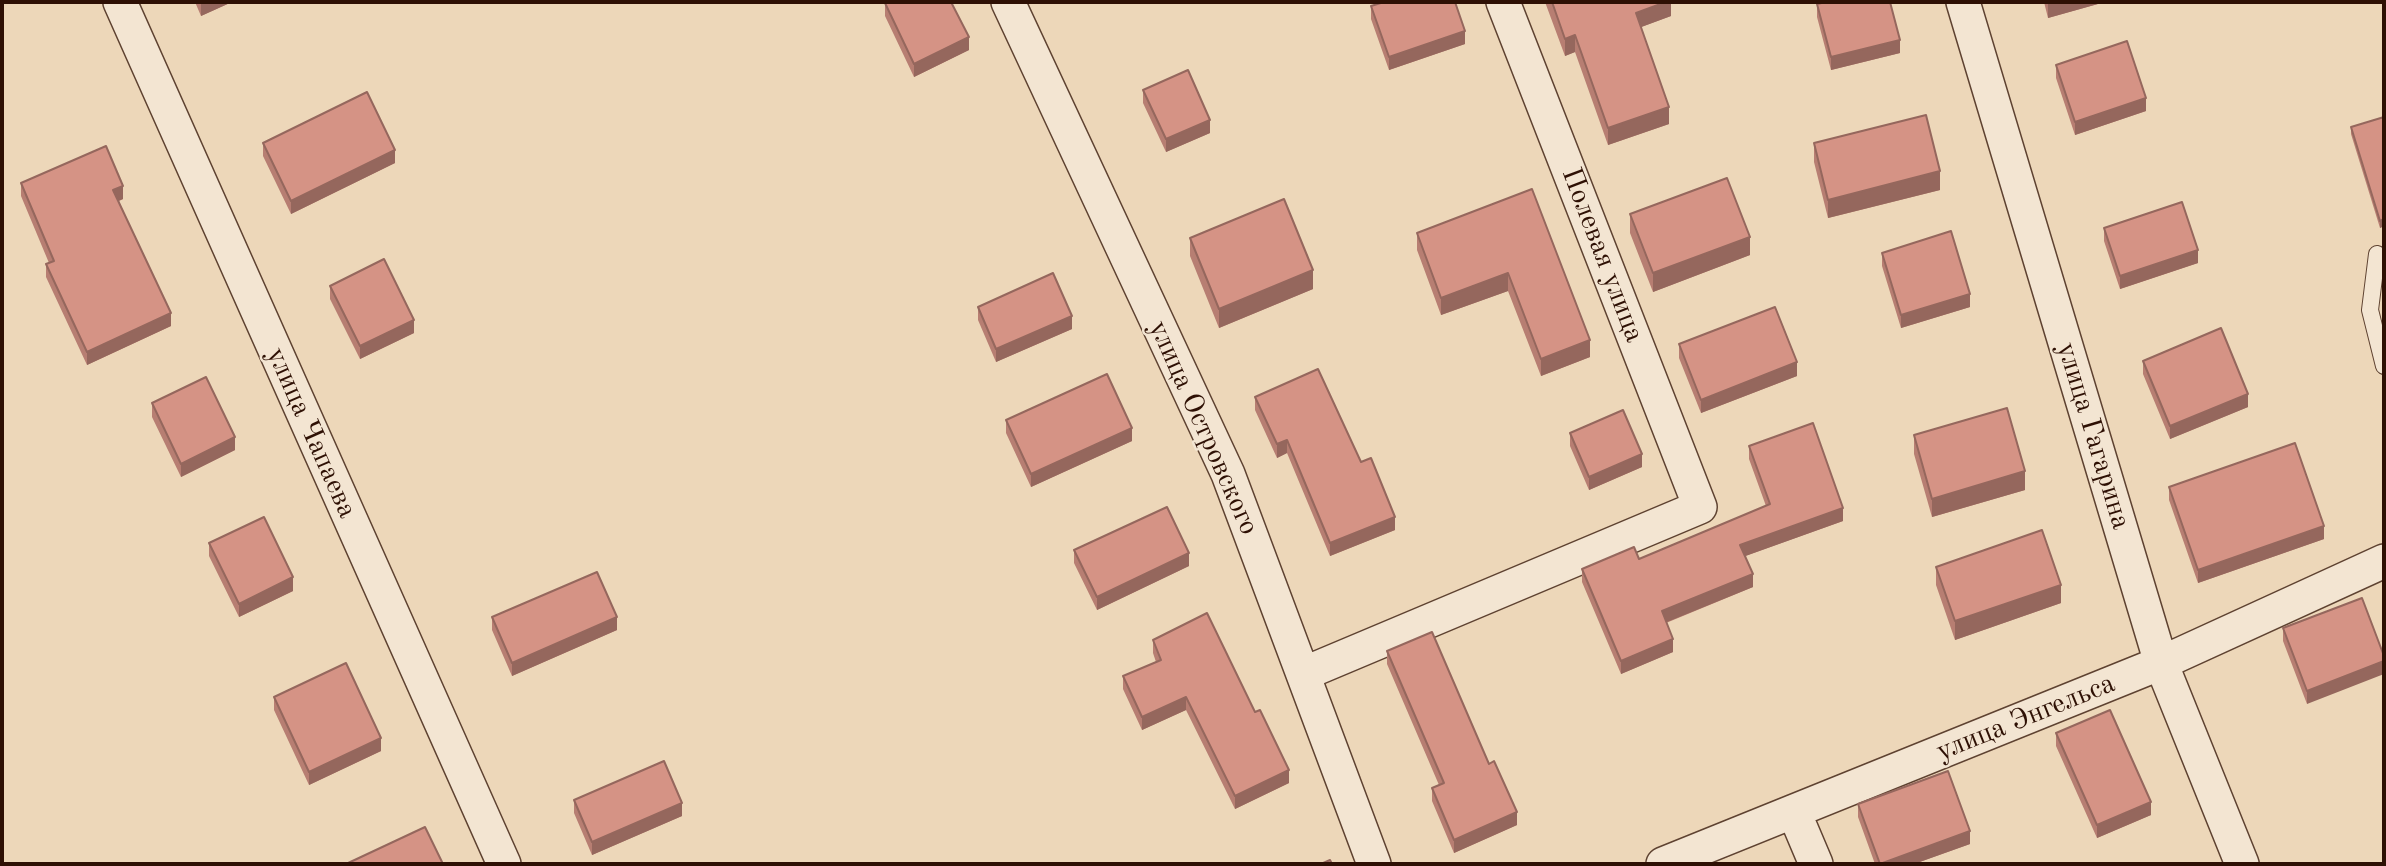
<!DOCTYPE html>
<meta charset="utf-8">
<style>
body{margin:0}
#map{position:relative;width:2386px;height:866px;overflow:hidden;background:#edd7b9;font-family:"Old Standard TT",serif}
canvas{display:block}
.frame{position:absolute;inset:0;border:4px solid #2e1004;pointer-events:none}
</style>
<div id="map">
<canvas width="2386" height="866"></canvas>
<div class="frame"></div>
</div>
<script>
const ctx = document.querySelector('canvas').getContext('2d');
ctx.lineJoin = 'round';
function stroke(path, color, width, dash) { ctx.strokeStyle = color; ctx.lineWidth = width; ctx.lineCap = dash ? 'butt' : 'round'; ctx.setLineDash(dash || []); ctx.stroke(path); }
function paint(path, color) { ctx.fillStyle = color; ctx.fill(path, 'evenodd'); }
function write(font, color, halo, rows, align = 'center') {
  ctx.font = font + ' "Old Standard TT",serif'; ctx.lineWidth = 5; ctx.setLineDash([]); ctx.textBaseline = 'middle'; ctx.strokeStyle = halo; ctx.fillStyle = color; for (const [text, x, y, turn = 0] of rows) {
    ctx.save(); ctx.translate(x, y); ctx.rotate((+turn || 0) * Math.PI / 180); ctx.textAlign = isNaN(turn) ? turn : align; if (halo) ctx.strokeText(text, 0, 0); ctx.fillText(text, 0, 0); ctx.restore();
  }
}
const lane = new Path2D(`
 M 2377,254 L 2370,310 L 2384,366`);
const street = new Path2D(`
 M 120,2 L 504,864
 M 1008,2 L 1228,474 L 1374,864
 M 1963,2 L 2161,663 L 2242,864
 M 1303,674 L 1700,507 L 1503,2
 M 1794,812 L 1816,864
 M 1663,864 L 2161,663 L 2384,561`);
stroke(lane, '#5e4231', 18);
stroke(street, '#5e4231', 36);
stroke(lane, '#f3e5d2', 16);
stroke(street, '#f3e5d2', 33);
paint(new Path2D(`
 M 195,2 L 232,2 L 201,16 Z
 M 1545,2 L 1671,2 L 1671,16 L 1641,27 L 1669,124 L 1608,145 L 1575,52 L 1565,56 Z
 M 2044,2 L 2105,2 L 2048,18 Z
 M 885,3 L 969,50 L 914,77 L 885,16 Z
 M 1817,4 L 1900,53 L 1831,70 L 1817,17 Z
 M 1371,6 L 1465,44 L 1389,70 L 1371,19 Z
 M 2056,65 L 2146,111 L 2075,135 L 2056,78 Z
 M 1143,90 L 1210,133 L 1166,152 L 1143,103 Z
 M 2384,117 L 2384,226 L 2380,228 L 2351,134 L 2351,127 Z
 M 263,143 L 395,163 L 291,214 L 263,156 Z
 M 1814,143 L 1940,190 L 1828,218 L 1814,162 Z
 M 21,183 L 123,199 L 119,201 L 171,326 L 87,365 L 46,277 L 46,264 L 49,263 L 21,196 Z
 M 1532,189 L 1590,357 L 1541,376 L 1508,291 L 1441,315 L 1417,250 L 1417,233 Z
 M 1630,214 L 1750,255 L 1653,292 L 1630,233 Z
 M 2104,228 L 2198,263 L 2120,289 L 2104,241 Z
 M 1190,238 L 1313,289 L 1219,328 L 1190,256 Z
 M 1882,253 L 1970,307 L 1901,328 L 1882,266 Z
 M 330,286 L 414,333 L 360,359 L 330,299 Z
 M 978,307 L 1072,329 L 996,362 L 978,320 Z
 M 1679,344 L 1797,376 L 1701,413 L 1679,358 Z
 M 2143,361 L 2248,407 L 2170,439 L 2143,374 Z
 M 1255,397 L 1361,462 L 1395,530 L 1330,556 L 1287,453 L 1277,458 L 1255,410 Z
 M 152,403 L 235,450 L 181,477 L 152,417 Z
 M 1006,420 L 1132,441 L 1031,487 L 1006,433 Z
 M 1570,433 L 1642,467 L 1589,490 L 1570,446 Z
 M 1914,435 L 2025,490 L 1932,517 L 1914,454 Z
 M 1749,446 L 1843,521 L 1745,556 L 1753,587 L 1666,623 L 1673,652 L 1621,674 L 1582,582 L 1582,569 L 1639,559 L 1766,506 L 1749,459 Z
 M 2169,487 L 2324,539 L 2198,583 L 2169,500 Z
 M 209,543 L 293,591 L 239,617 L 209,556 Z
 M 1074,550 L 1189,566 L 1097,610 L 1074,563 Z
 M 1936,567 L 2061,603 L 1955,640 L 1936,585 Z
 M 2362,598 L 2307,704 L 2283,641 L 2283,628 Z
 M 492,617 L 617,630 L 512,676 L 492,630 Z
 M 1153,640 L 1289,783 L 1235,809 L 1186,710 L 1142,730 L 1123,689 L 1123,676 L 1156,662 L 1153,653 Z
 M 1387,651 L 1489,764 L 1517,825 L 1454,853 L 1432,801 L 1432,788 L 1439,785 L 1387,664 Z
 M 274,697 L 381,751 L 309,785 L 274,710 Z
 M 2056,733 L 2151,815 L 2097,838 L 2056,746 Z
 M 574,800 L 682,816 L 592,855 L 574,813 Z
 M 1858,804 L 1970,844 L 1914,864 L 1875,864 L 1858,817 Z`), '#b77e72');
paint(new Path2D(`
 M 203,2 L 232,2 L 201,16 L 201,3 Z
 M 1666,2 L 1671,2 L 1671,16 L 1636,29 L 1636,13 Z
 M 2048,2 L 2105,2 L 2048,18 Z
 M 1465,31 L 1465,44 L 1389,70 L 1389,57 Z
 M 1575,35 L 1575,52 L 1565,56 L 1565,39 Z
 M 969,37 L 969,50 L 914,77 L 914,64 Z
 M 1900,40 L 1900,53 L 1831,70 L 1831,57 Z
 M 2146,98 L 2146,111 L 2075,135 L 2075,122 Z
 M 1669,107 L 1669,124 L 1608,145 L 1608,128 Z
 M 1210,120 L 1210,133 L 1166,152 L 1166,139 Z
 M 395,150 L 395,163 L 291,214 L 291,201 Z
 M 1940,171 L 1940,190 L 1828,218 L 1828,200 Z
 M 123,186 L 123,199 L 113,203 L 113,190 Z
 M 2384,219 L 2384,226 L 2380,228 L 2380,221 Z
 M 1750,237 L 1750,255 L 1653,292 L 1653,273 Z
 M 2198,250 L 2198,263 L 2120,289 L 2120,276 Z
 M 1313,270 L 1313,289 L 1219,328 L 1219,309 Z
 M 1508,273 L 1508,291 L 1441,315 L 1441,298 Z
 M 1970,294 L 1970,307 L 1901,328 L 1901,315 Z
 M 171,313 L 171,326 L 87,365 L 87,352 Z
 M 1072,316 L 1072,329 L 996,362 L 996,349 Z
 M 414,320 L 414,333 L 360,359 L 360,346 Z
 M 1590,340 L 1590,357 L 1541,376 L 1541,359 Z
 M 1797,362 L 1797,376 L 1701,413 L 1701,400 Z
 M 2248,394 L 2248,407 L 2170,439 L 2170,426 Z
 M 1132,428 L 1132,441 L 1031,487 L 1031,474 Z
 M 235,437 L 235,450 L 181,477 L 181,464 Z
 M 1287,440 L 1287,453 L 1277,458 L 1277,444 Z
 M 1642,454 L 1642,467 L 1589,490 L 1589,477 Z
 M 2025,471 L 2025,490 L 1932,517 L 1932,499 Z
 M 1843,508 L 1843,521 L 1740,558 L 1740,545 Z
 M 1395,517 L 1395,530 L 1330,556 L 1330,543 Z
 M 2324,526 L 2324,539 L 2198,583 L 2198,570 Z
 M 1189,553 L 1189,566 L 1097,610 L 1097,597 Z
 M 1753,574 L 1753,587 L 1662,624 L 1662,611 Z
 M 293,577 L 293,591 L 239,617 L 239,604 Z
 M 2061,585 L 2061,603 L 1955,640 L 1955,621 Z
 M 617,617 L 617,630 L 512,676 L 512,663 Z
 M 1673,639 L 1673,652 L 1621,674 L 1621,661 Z
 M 2384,661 L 2384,674 L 2307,704 L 2307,691 Z
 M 1186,697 L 1186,710 L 1142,730 L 1142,717 Z
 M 381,738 L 381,751 L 309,785 L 309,772 Z
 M 1289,770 L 1289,783 L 1235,809 L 1235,796 Z
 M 2151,802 L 2151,815 L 2097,838 L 2097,825 Z
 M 682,803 L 682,816 L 592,855 L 592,842 Z
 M 1517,812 L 1517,825 L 1454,853 L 1454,840 Z
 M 1970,831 L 1970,844 L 1914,864 L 1880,864 Z`), '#95675d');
const building = new Path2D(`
 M 888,2 L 951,2 L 969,37 L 914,64 L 885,3 Z
 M 1384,2 L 1455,2 L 1465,31 L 1389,57 L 1371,6 Z
 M 1552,2 L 1666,2 L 1636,13 L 1669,107 L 1608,128 L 1575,35 L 1565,39 Z
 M 1826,2 L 1890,2 L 1900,40 L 1831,57 L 1817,4 Z
 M 2127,41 L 2146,98 L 2075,122 L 2056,65 Z
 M 1188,70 L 1210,120 L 1166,139 L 1143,90 Z
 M 367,92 L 395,150 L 291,201 L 263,143 Z
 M 1926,115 L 1940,171 L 1828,200 L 1814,143 Z
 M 2384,117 L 2384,219 L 2380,221 L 2351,127 Z
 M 106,146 L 123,186 L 113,190 L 171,313 L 87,352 L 46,264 L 54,261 L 21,183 Z
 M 1727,178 L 1750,237 L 1653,273 L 1630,214 Z
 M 1532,189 L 1590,340 L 1541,359 L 1508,273 L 1441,298 L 1417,233 Z
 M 1284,199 L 1313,270 L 1219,309 L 1190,238 Z
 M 2182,202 L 2198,250 L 2120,276 L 2104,228 Z
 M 1951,231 L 1970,294 L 1901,315 L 1882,253 Z
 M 384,259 L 414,320 L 360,346 L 330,286 Z
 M 1053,273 L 1072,316 L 996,349 L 978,307 Z
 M 1775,307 L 1797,362 L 1701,400 L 1679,344 Z
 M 2221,328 L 2248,394 L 2170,426 L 2143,361 Z
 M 1318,369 L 1361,462 L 1371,458 L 1395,517 L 1330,543 L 1287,440 L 1277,444 L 1255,397 Z
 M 1107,374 L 1132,428 L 1031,474 L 1006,420 Z
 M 206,377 L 235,437 L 181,464 L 152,403 Z
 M 2007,408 L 2025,471 L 1932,499 L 1914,435 Z
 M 1623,410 L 1642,454 L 1589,477 L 1570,433 Z
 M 1813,423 L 1843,508 L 1740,545 L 1753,574 L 1662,611 L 1673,639 L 1621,661 L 1582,569 L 1634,547 L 1639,559 L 1770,504 L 1749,446 Z
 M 2295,443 L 2324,526 L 2198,570 L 2169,487 Z
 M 1167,507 L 1189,553 L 1097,597 L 1074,550 Z
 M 264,517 L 293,577 L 239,604 L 209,543 Z
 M 2042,530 L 2061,585 L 1955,621 L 1936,567 Z
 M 597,572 L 617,617 L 512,663 L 492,617 Z
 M 2362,598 L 2384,656 L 2384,661 L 2307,691 L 2283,628 Z
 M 1207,613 L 1255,712 L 1260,710 L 1289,770 L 1235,796 L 1186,697 L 1142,717 L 1123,676 L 1161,660 L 1153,640 Z
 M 1432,632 L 1489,764 L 1494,761 L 1517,812 L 1454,840 L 1432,788 L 1444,783 L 1387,651 Z
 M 346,663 L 381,738 L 309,772 L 274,697 Z
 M 2110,710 L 2151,802 L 2097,825 L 2056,733 Z
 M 664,761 L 682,803 L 592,842 L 574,800 Z
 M 1948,771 L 1970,831 L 1880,864 L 1858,804 Z
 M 425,827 L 443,864 L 346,864 Z
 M 1330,860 L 1332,864 L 1321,864 Z`);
paint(building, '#d59385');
stroke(building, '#95675d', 2);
write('28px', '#2e1004', '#f3e5d2', [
 ["Полевая улица",1602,255,69],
 ["улица Островского",1203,428,66],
 ["улица Чапаева",311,433,66],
 ["улица Гагарина",2093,436,73],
 ["улица Энгельса",2026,718,-22]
]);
</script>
